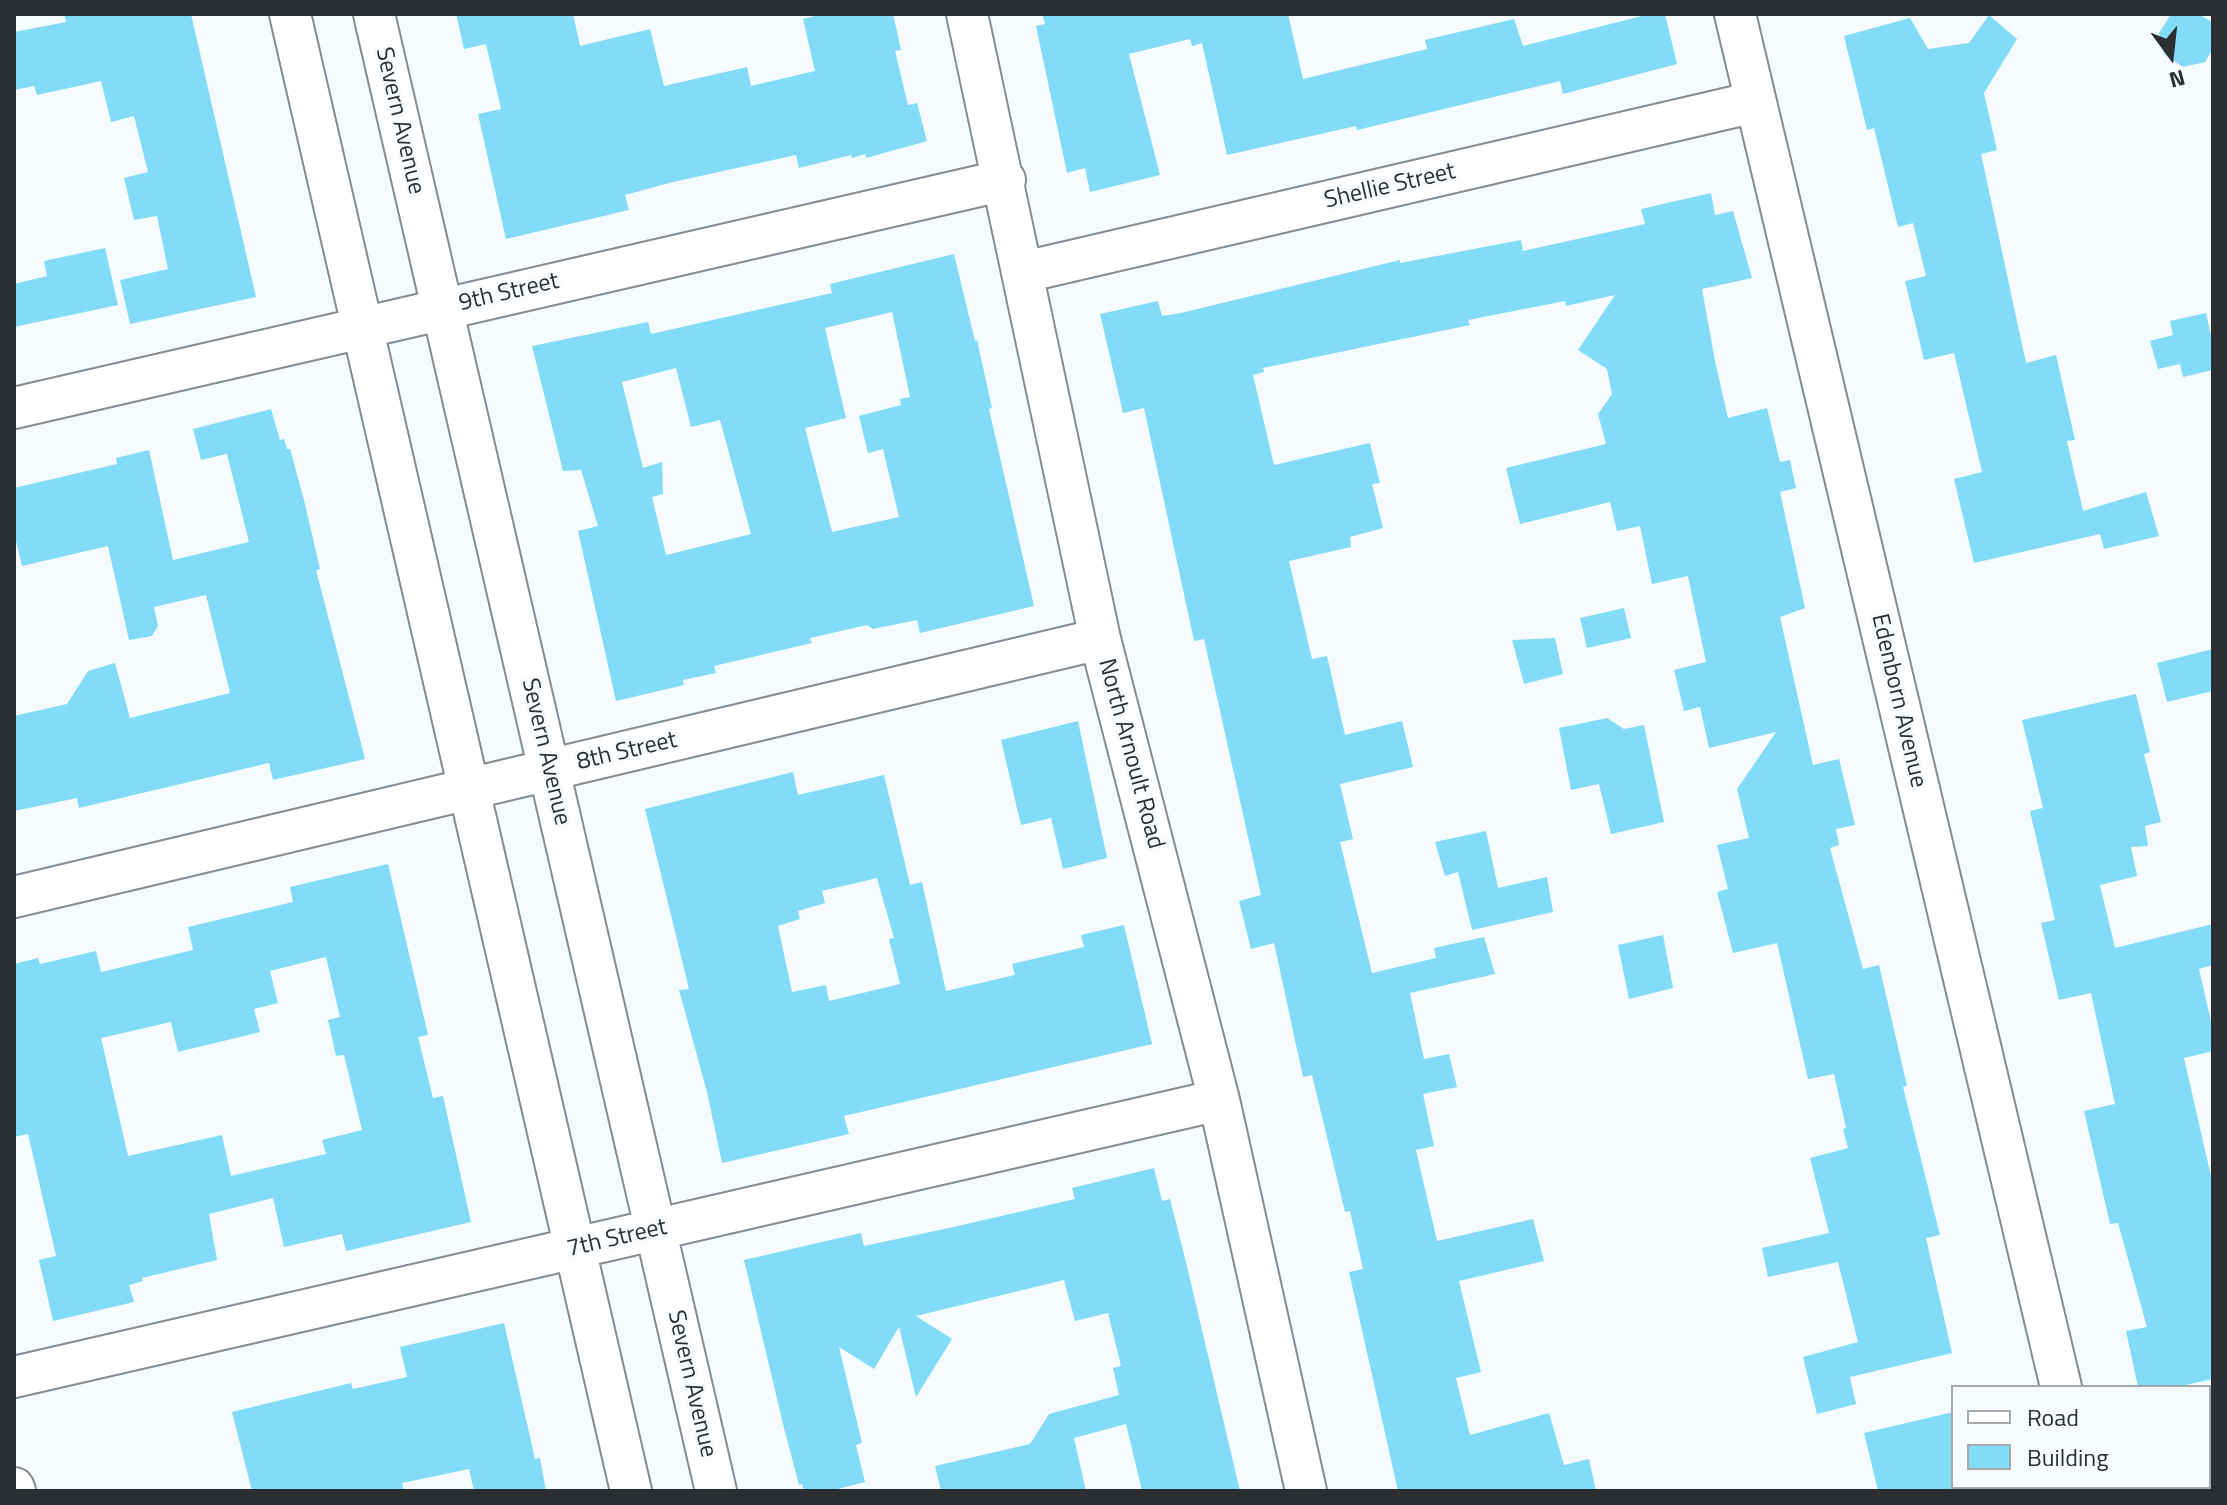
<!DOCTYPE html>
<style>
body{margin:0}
#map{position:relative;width:2227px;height:1505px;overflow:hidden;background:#f6fbff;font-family:"Titillium Web",sans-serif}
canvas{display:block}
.frame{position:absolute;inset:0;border:16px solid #2c2f32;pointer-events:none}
.legend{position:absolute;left:1951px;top:1385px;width:260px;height:104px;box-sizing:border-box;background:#f6fbff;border:2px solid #a5a9ad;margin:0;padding:10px 14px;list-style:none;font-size:24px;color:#2c2f32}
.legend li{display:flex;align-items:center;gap:16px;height:40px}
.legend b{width:40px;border:2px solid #a5a9ad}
.north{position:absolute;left:2131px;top:16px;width:80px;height:80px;-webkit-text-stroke:6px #f6fbff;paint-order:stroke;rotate:165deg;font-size:22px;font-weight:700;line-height:32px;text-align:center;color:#2c2f32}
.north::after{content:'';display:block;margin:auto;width:28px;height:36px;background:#2c2f32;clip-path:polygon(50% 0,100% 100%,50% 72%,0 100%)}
</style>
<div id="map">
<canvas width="2227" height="1505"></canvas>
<div class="frame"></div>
<ul class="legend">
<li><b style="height:10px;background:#fff"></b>Road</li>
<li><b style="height:22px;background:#82dcf8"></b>Building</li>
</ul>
<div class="north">N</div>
</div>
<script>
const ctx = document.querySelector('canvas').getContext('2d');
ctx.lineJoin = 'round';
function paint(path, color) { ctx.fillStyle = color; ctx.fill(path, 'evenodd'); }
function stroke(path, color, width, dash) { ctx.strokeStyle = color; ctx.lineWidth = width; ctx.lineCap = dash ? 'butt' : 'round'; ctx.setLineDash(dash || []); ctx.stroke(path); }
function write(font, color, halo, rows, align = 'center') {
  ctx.font = font + ' "Titillium Web",sans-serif'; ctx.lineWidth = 6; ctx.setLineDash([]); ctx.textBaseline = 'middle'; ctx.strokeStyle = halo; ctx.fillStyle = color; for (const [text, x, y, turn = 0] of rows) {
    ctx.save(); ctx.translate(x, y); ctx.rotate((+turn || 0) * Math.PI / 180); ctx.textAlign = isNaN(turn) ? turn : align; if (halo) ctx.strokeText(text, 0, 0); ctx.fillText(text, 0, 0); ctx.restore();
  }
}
paint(new Path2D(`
 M 64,14 L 191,14 L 256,297 L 130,324 L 120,280 L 168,269 L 157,216 L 134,220 L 124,178 L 148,172 L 134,116 L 111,122 L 101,81 L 37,95 L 34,86 L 14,90 L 14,32 L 66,22 Z
 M 456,14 L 573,14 L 580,46 L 650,29 L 664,86 L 747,67 L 751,86 L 815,71 L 803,19 L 823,14 L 893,14 L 901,50 L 895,51 L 908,105 L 917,103 L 927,141 L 866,158 L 865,154 L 852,158 L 851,155 L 799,168 L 796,155 L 673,182 L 625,195 L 629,210 L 506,239 L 478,114 L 501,109 L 486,44 L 464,49 Z
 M 1042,14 L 1288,14 L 1303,79 L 1427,49 L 1425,40 L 1514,19 L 1523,46 L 1650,14 L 1665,14 L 1677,64 L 1563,94 L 1560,81 L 1357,130 L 1356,126 L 1227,155 L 1202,43 L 1192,46 L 1190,39 L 1129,54 L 1160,175 L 1090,192 L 1085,168 L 1067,173 L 1036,26 L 1045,24 Z
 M 2171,14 L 2199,14 L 2213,23 L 2213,49 L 2205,62 L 2183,67 L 2164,54 L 2159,33 Z
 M 1989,15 L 2017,39 L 1984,93 L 1997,150 L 1981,154 L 2026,363 L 2056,355 L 2075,440 L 2067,441 L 2083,511 L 2146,492 L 2159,536 L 2104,549 L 2100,534 L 1974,563 L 1954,479 L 1982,472 L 1954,353 L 1924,360 L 1905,281 L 1926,276 L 1913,223 L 1898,227 L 1874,128 L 1867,130 L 1844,36 L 1910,18 L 1928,49 L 1969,43 Z
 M 1711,193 L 1715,215 L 1733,211 L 1752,278 L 1702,289 L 1715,361 L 1728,418 L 1767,408 L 1780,462 L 1790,460 L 1796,488 L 1780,492 L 1805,608 L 1780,617 L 1813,765 L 1839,759 L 1855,825 L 1836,829 L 1839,845 L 1830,848 L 1863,969 L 1879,965 L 1907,1086 L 1903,1087 L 1940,1235 L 1926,1238 L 1952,1353 L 1850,1377 L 1856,1404 L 1817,1414 L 1803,1357 L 1858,1342 L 1838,1262 L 1768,1277 L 1762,1248 L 1829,1233 L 1810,1158 L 1848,1148 L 1843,1129 L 1846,1128 L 1834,1074 L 1808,1079 L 1777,943 L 1733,953 L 1717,892 L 1728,889 L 1717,845 L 1749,838 L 1737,789 L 1776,732 L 1709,748 L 1700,707 L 1684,711 L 1674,670 L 1706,662 L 1688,576 L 1652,584 L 1640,526 L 1617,531 L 1610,502 L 1520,524 L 1506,468 L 1606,444 L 1598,414 L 1612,394 L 1607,369 L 1578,350 L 1615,295 L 1566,306 L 1565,301 L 1468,320 L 1470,325 L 1263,368 L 1264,372 L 1253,375 L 1274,465 L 1370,443 L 1380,483 L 1372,484 L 1383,528 L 1350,537 L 1351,547 L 1289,561 L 1312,659 L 1327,656 L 1345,735 L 1402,721 L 1413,767 L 1340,784 L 1353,839 L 1340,842 L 1372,973 L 1436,958 L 1434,948 L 1484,937 L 1495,974 L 1410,993 L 1424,1059 L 1449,1054 L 1457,1087 L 1423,1094 L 1434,1146 L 1416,1150 L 1437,1241 L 1533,1219 L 1544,1261 L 1459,1281 L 1481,1372 L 1456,1378 L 1470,1435 L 1549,1413 L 1564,1465 L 1589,1459 L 1596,1491 L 1398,1491 L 1349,1272 L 1363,1269 L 1350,1211 L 1345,1212 L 1312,1075 L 1303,1077 L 1274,943 L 1251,949 L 1239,901 L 1261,895 L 1204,639 L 1194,641 L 1144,408 L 1123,413 L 1100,314 L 1158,301 L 1162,316 L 1181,313 L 1400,260 L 1400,263 L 1521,240 L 1523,251 L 1645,224 L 1641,209 Z
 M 105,248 L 118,305 L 14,327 L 14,284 L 47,276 L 44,261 Z
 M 954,254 L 975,341 L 977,340 L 992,408 L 989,409 L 1034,606 L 920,633 L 917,620 L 873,629 L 867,625 L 810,638 L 812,643 L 714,666 L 716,673 L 683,680 L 684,685 L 616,701 L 578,531 L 598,526 L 581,470 L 563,471 L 532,346 L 648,322 L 651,334 L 832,293 L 830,284 ZM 892,312 L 910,397 L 900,399 L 901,405 L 859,416 L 868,453 L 883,449 L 899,517 L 832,532 L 805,428 L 846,418 L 825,328 ZM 676,368 L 691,427 L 720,420 L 751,534 L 666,555 L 652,497 L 663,494 L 662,462 L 643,468 L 622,382 Z
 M 2206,313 L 2213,345 L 2213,370 L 2183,377 L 2180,364 L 2158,369 L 2150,341 L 2173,335 L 2170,321 Z
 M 271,409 L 280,440 L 284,439 L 287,449 L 290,449 L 304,500 L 320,569 L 316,570 L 365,759 L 273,780 L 269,763 L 79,808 L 77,798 L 14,811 L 14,716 L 67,704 L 88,671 L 115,663 L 130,718 L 230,693 L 206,595 L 154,607 L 158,626 L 152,636 L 129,640 L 108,546 L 22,566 L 14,533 L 14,488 L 117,464 L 116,458 L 149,450 L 173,560 L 249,542 L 227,454 L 201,460 L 193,429 Z
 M 1624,608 L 1631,638 L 1587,648 L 1580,618 Z
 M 1555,638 L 1563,674 L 1524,684 L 1512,640 Z
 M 2213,649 L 2213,691 L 2167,702 L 2157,663 Z
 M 2136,694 L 2150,752 L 2144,754 L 2161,822 L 2145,826 L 2148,846 L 2131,847 L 2137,876 L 2100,885 L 2115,948 L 2213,924 L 2213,965 L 2199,969 L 2213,1030 L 2213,1051 L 2184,1058 L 2213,1185 L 2213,1379 L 2176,1387 L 2138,1387 L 2126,1331 L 2147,1327 L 2118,1223 L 2110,1224 L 2084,1111 L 2115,1104 L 2091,993 L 2059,1000 L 2041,923 L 2055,920 L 2030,811 L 2043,808 L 2022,720 Z
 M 1607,718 L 1624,729 L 1644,725 L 1664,822 L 1611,834 L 1599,784 L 1571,790 L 1559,728 Z
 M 1078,721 L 1107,858 L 1063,869 L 1051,818 L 1021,825 L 1001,740 Z
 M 793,772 L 798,795 L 884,775 L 910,885 L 922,882 L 946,991 L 1015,975 L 1012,964 L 1084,947 L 1081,935 L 1124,925 L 1152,1044 L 844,1116 L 849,1134 L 722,1163 L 707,1092 L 679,990 L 689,989 L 645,809 ZM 877,878 L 894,938 L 889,939 L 900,984 L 829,1001 L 826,985 L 792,992 L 778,926 L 800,919 L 798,911 L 825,903 L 822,891 Z
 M 1486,831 L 1498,888 L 1547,877 L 1553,912 L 1472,930 L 1458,872 L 1445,876 L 1435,842 Z
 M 388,864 L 428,1035 L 418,1037 L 433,1098 L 443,1096 L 471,1222 L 346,1251 L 342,1234 L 284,1247 L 273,1198 L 209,1214 L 217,1260 L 142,1278 L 143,1281 L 129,1285 L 134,1302 L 53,1321 L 39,1260 L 56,1256 L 28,1134 L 14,1137 L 14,964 L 38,958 L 40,964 L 96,951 L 101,972 L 193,950 L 188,927 L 293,902 L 290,887 ZM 326,957 L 340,1017 L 328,1020 L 336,1056 L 344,1055 L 362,1130 L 322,1140 L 326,1154 L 231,1176 L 222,1135 L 128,1156 L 101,1038 L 171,1022 L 178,1052 L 260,1032 L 254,1009 L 278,1003 L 270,971 Z
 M 1663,935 L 1673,988 L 1629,999 L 1618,945 Z
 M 1154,1168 L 1162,1201 L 1170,1199 L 1185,1258 L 1240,1491 L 1142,1491 L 1126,1424 L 1074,1438 L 1086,1491 L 941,1491 L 935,1466 L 1030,1444 L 1049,1414 L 1119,1395 L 1113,1368 L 1121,1366 L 1108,1313 L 1075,1321 L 1064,1280 L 916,1316 L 952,1339 L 916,1397 L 899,1327 L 874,1369 L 839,1347 L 862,1443 L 856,1445 L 865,1482 L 830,1491 L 804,1491 L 802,1484 L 799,1485 L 784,1428 L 744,1260 L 861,1233 L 864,1246 L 949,1228 L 1075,1199 L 1072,1188 Z
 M 504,1323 L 535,1459 L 540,1458 L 546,1491 L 474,1491 L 469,1469 L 402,1483 L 404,1491 L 252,1491 L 232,1412 L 351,1383 L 353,1389 L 407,1377 L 400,1347 Z
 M 1953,1412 L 1953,1491 L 1878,1491 L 1864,1433 Z`), '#82dcf8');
const minor = new Path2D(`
 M 290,14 L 631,1491
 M 374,14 L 716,1491
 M 967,14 L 1100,639 L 1219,1100 L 1306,1491
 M 1735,14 L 2061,1387
 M 1024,272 L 1755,102
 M 14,408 L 1005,180
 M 14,897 L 1100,639
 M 14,1377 L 1219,1100
 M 2085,1487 L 2086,1491
 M 14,1488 L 15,1491`);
stroke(minor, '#858c91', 44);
stroke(minor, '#fff', 40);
write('24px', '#2c2f32', '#f6fbff', [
 ["Severn Avenue",399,121,77],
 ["Shellie Street",1390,187,-13],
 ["9th Street",509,293,-13],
 ["Edenborn Avenue",1898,701,77],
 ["Severn Avenue",545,752,77],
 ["8th Street",627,752,-13],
 ["North Arnoult Road",1130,754,75],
 ["7th Street",617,1239,-13],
 ["Severn Avenue",691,1384,77]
]);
</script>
